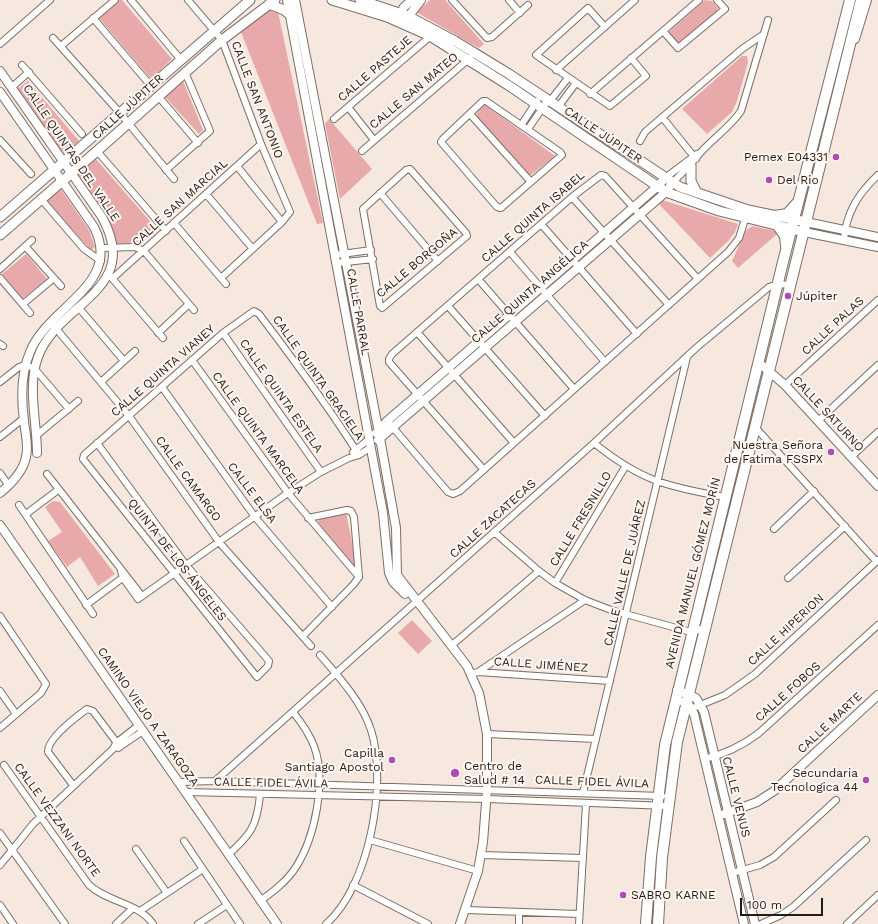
<!DOCTYPE html>
<meta charset="utf-8">
<style>
body{margin:0}
#map{position:relative;width:878px;height:924px;overflow:hidden;background:#f6e8de;font-family:"Work Sans",sans-serif}
canvas{display:block}
.scale{position:absolute;left:740px;top:898px;width:83px;height:18px;box-sizing:border-box;border:2px solid #211c18;border-top:0;padding-left:5px;font-size:12px;line-height:14px;white-space:nowrap;color:#211c18;-webkit-text-stroke:3px #fff6f0;paint-order:stroke}
</style>
<div id="map">
<canvas width="878" height="924"></canvas>
<div class="scale">100 m</div>
</div>
<script>
const ctx = document.querySelector('canvas').getContext('2d');
ctx.lineJoin = 'round';
function paint(path, color) { ctx.fillStyle = color; ctx.fill(path, 'evenodd'); }
function stroke(path, color, width, dash) { ctx.strokeStyle = color; ctx.lineWidth = width; ctx.lineCap = dash ? 'butt' : 'round'; ctx.setLineDash(dash || []); ctx.stroke(path); }
function write(font, color, halo, rows, align = 'center') {
  ctx.font = font + ' "Work Sans",sans-serif'; ctx.lineWidth = 4; ctx.setLineDash([]); ctx.textBaseline = 'middle'; ctx.strokeStyle = halo; ctx.fillStyle = color; for (const [text, x, y, turn = 0] of rows) {
    ctx.save(); ctx.translate(x, y); ctx.rotate((+turn || 0) * Math.PI / 180); ctx.textAlign = isNaN(turn) ? turn : align; if (halo) ctx.strokeText(text, 0, 0); ctx.fillText(text, 0, 0); ctx.restore();
  }
}
paint(new Path2D(`
 M 120,0 L 122,0 L 172,59 L 151,79 L 99,18 Z
 M 430,0 L 445,0 L 484,44 L 479,48 L 416,12 Z
 M 705,0 L 712,1 L 718,8 L 717,12 L 679,43 L 670,35 L 669,32 Z
 M 270,9 L 278,12 L 323,223 L 317,224 L 241,32 Z
 M 742,56 L 747,56 L 748,62 L 737,101 L 732,112 L 707,134 L 682,109 Z
 M 28,81 L 79,141 L 62,155 L 16,90 Z
 M 183,81 L 203,130 L 199,134 L 165,97 Z
 M 484,104 L 555,156 L 527,178 L 476,115 Z
 M 329,119 L 372,169 L 340,199 L 325,124 Z
 M 95,158 L 155,227 L 139,242 L 115,244 L 111,226 L 75,175 Z
 M 60,188 L 89,230 L 95,247 L 91,250 L 46,201 Z
 M 662,200 L 738,224 L 735,232 L 729,240 L 710,258 L 658,203 Z
 M 753,226 L 775,231 L 777,234 L 738,268 L 732,261 L 746,230 Z
 M 26,254 L 47,279 L 21,300 L 1,275 Z
 M 53,501 L 60,502 L 115,574 L 98,586 L 80,557 L 67,567 L 48,541 L 62,532 L 45,507 Z
 M 346,512 L 356,563 L 353,565 L 318,522 L 319,518 Z
 M 412,620 L 432,641 L 418,654 L 398,633 Z`), '#e7a9a9');
const minor = new Path2D(`
 M 131,0 L 181,60
 M 188,0 L 222,40 L 261,144 L 290,212 L 282,222 L 221,278
 M 452,0 L 487,38 L 492,37 L 528,5
 M 509,0 L 520,13
 M 93,18 L 151,86
 M 605,27 L 588,8 L 536,55 L 610,106 L 646,76 L 631,58
 M 663,31 L 678,48 L 725,9 L 717,0
 M 53,38 L 120,113 L 174,179
 M 0,44 L 50,0
 M 61,46 L 115,0
 M 22,65 L 82,134
 M 556,70 L 635,0
 M 12,87 L 29,72
 M 590,94 L 699,0
 M 158,96 L 198,143
 M 483,101 L 486,101 L 560,152 L 562,155 L 501,208 L 497,207 L 441,142 L 443,139 Z
 M 550,101 L 568,78
 M 348,107 L 374,140
 M 558,107 L 576,83
 M 470,114 L 531,182
 M 662,117 L 696,159
 M 334,119 L 433,34
 M 522,124 L 537,101
 M 528,129 L 548,100
 M 0,140 L 31,174
 M 640,141 L 645,132 L 742,49 L 764,34
 M 97,151 L 166,231
 M 362,151 L 470,58
 M 237,166 L 282,222
 M 410,169 L 466,233 L 467,236 L 382,308 L 380,306 L 363,209 L 406,170 Z
 M 166,170 L 210,131 L 185,72
 M 665,178 L 697,154
 M 672,183 C 683,173 692,162 702,151 C 715,137 731,126 741,111 L 768,20
 M 380,193 L 438,261
 M 206,194 L 253,249
 M 572,197 L 669,305
 M 41,199 L 84,249 L 101,261
 M 174,223 L 226,284
 M 541,224 L 637,334
 M 844,240 C 846,213 858,194 878,175
 M 25,246 L 61,286
 M 102,248 L 135,247 L 144,251 L 194,310
 M 510,252 L 605,362
 M 335,255 L 371,250
 M 337,263 L 373,259
 M 0,269 L 32,240
 M 111,277 L 163,338
 M 0,278 L 30,313
 M 113,278 L 261,144
 M 478,279 L 574,389
 M 23,304 L 54,278
 M 448,306 L 545,416
 M 79,308 L 124,361
 M 54,326 L 129,416 L 219,542 L 311,646
 M 417,332 L 514,443
 M 158,333 L 189,304
 M 223,333 L 321,472
 M 0,344 L 3,346
 M 192,360 L 288,493 L 359,577
 M 102,381 L 135,351
 M 0,382 L 19,367 L 25,365 L 34,368 L 69,409
 M 785,385 L 878,300
 M 162,387 L 255,517 L 332,607
 M 818,421 L 878,365
 M 390,424 L 448,492 L 453,494 L 460,491 L 728,252 L 739,238 L 746,216
 M 755,427 L 876,561
 M 37,435 L 78,401
 M 0,437 L 24,418
 M 97,443 L 186,565 L 269,661 L 268,666 L 257,677 L 83,459 L 84,455 L 223,333 L 254,311 L 259,314 C 294,360 328,406 359,455
 M 594,443 C 641,481 668,487 725,497
 M 353,452 L 369,439
 M 851,457 L 878,432
 M 484,470 L 389,362 L 389,359 L 392,354 L 572,197 L 601,175 L 605,176 L 698,279
 M 0,473 L 9,486
 M 47,474 L 142,596
 M 19,505 L 93,614
 M 26,514 L 58,490
 M 774,529 L 814,491
 M 494,532 L 539,571 L 555,583 L 585,600 L 611,610 L 691,632 L 705,628
 M 121,571 L 123,578 L 138,599 L 288,493 L 321,472 L 349,458 L 359,455 L 371,447
 M 788,578 L 845,526
 M 555,583 L 625,467
 M 86,605 L 125,576
 M 0,616 L 46,684 L 41,693 L 0,728
 M 303,636 L 353,585 L 359,577 L 354,517 L 351,511 L 347,510 L 308,518
 M 452,645 L 539,571
 M 320,655 C 339,677 362,702 371,730 C 388,783 369,887 326,924
 M 478,672 L 585,600
 M 471,674 L 478,672 L 610,681
 M 0,691 L 16,714
 M 688,710 L 725,695 L 755,674 L 878,560
 M 487,734 L 596,739
 M 118,748 L 143,731
 M 704,759 C 726,754 742,746 759,733 L 878,625
 M 4,765 L 89,885 C 107,902 139,903 153,924
 M 215,781 L 594,443 L 696,348 L 769,287 L 778,284 L 791,285
 M 178,782 L 215,781 L 662,796
 M 73,785 L 48,752 C 47,739 76,717 87,709 L 93,711 L 120,747
 M 186,792 L 487,799 L 668,806
 M 583,793 L 687,357
 M 0,833 L 65,924
 M 370,840 L 478,871
 M 184,841 L 240,924
 M 136,849 L 167,893
 M 228,855 C 251,834 257,826 260,795
 M 481,855 L 583,858
 M 0,865 L 33,824 L 113,749 L 116,743 L 139,725
 M 732,873 L 760,865 L 774,857 L 836,800
 M 353,885 L 428,924
 M 260,901 C 274,891 287,881 296,867 C 315,837 327,780 314,746 C 309,733 301,722 293,712
 M 0,905 L 13,924
 M 466,910 L 579,914
 M 140,911 L 203,869
 M 519,913 L 519,924
 M 116,924 L 133,908
 M 198,924 L 227,905
 M 579,924 L 586,804
 M 761,924 L 781,915 L 793,907 L 866,840
 M 847,924 L 878,895`);
const tertiary = new Path2D(`
 M 287,0 L 383,513 L 389,573 L 393,582 L 405,594
 M 295,0 L 380,438 L 396,528 L 397,575 L 467,666 L 479,693 L 487,734 L 487,790 L 483,842 L 478,871 L 460,924
 M 398,18 L 404,7 L 412,0
 M 405,21 L 421,0
 M 855,39 L 867,0
 M 0,71 L 102,217 C 143,291 58,302 38,357 C 27,386 37,422 37,453
 M 0,92 L 94,227 C 123,285 49,305 30,352 C 21,373 21,398 24,421 C 25,432 29,445 26,457 C 23,472 11,484 0,493
 M 806,222 L 878,237
 M 804,232 L 878,247
 M 758,362 L 785,385 L 878,486
 M 376,433 L 387,421 L 658,186 L 665,178
 M 378,440 L 666,192 L 672,183
 M 0,525 L 277,924
 M 677,690 L 696,698 L 704,712 L 755,924
 M 683,702 L 689,705 L 694,714 L 744,924
 M 724,814 L 757,802 L 774,791 L 878,695`);
const secondary = new Path2D(`
 M 332,0 L 387,17 L 430,36 L 508,85 L 666,192 L 719,211 L 804,232
 M 360,0 L 408,16 L 455,41 L 509,74 L 680,187 L 748,210 L 806,222
 M 269,4 L 284,10 L 289,14
 M 691,165 L 691,181 L 697,193
 M 0,217 L 250,0
 M 0,235 L 97,151 L 222,40 L 275,0`);
const primary = new Path2D(`
 M 775,216 L 787,214 L 797,203
 M 778,226 L 785,236 L 786,246
 M 646,924 L 651,857 L 665,745 L 783,262 L 850,0
 M 658,924 L 662,858 L 677,742 L 861,0`);
stroke(minor, '#7b6f66', 8);
stroke(tertiary, '#7b6f66', 10);
stroke(secondary, '#7b6f66', 11);
stroke(primary, '#7b6f66', 12);
stroke(minor, '#fff', 6);
stroke(tertiary, '#fff', 8);
stroke(secondary, '#fff', 9);
stroke(primary, '#fff', 10);
for (const [x, y, r, color] of [
 [836,157,4,"#ad4cb4"],
 [769,180,4,"#ad4cb4"],
 [788,296,4,"#ad4cb4"],
 [831,452,4,"#ad4cb4"],
 [392,760,4,"#ad4cb4"],
 [455,773,5,"#ad4cb4"],
 [866,780,4,"#ad4cb4"],
 [623,895,4,"#ad4cb4"]
]) { const dot = new Path2D(); dot.arc(x, y, r, 0, 2 * Math.PI); ctx.fillStyle = color; ctx.fill(dot); stroke(dot, '#fff6f0', 1.5); }
write('12px', '#211c18', '#fff6f0', [
 ["CALLE PASTEJE",375,69,-41],
 ["CALLE SAN MATEO",414,91,-40],
 ["CALLE SAN ANTONIO",257,100,69],
 ["CALLE JÚPITER",128,107,-42],
 ["CALLE JÚPITER",603,135,34],
 ["CALLE QUINTAS DEL VALLE",71,153,56],
 ["CALLE SAN MARCIAL",180,203,-42],
 ["CALLE QUINTA ISABEL",533,217,-41],
 ["CALLE BORGOÑA",417,263,-40],
 ["CALLE QUINTA ANGÉLICA",530,292,-41],
 ["CALLE PARRAL",358,312,80],
 ["CALLE PALAS",833,326,-43],
 ["CALLE QUINTA VIANEY",163,371,-41],
 ["CALLE QUINTA GRACIELA",318,378,55],
 ["CALLE QUINTA ESTELA",281,396,55],
 ["CALLE SATURNO",828,414,47],
 ["CALLE QUINTA MARCELA",258,433,54],
 ["CALLE CAMARGO",188,479,54],
 ["CALLE ELSA",252,493,53],
 ["CALLE ZACATECAS",493,519,-42],
 ["CALLE FRESNILLO",581,519,-59],
 ["QUINTA DE LOS ÁNGELES",177,560,52],
 ["CALLE VALLE DE JUÁREZ",625,573,-77],
 ["AVENIDA MANUEL GÓMEZ MORÍN",693,573,-76],
 ["CALLE HIPERION",786,630,-43],
 ["CALLE JIMÉNEZ",541,665,4],
 ["CALLE FOBOS",788,692,-42],
 ["CAMINO VIEJO A ZARAGOZA",148,717,55],
 ["CALLE MARTE",830,723,-43],
 ["CALLE FIDEL ÁVILA",592,782,2],
 ["CALLE FIDEL ÁVILA",271,783,1],
 ["CALLE VENUS",736,797,76],
 ["CALLE VEZZANI NORTE",57,820,54]
]);
write('12px', '#211c18', '#fff6f0', [
 ["Pemex E04331",828,157],
 ["Del Rio",777,180,"left"],
 ["Júpiter",796,296,"left"],
 ["Nuestra Señora",823,445],
 ["de Fatima FSSPX",823,459],
 ["Capilla",384,753],
 ["Santiago Apostol",384,767],
 ["Centro de",464,766,"left"],
 ["Salud # 14",464,780,"left"],
 ["Secundaria",858,773],
 ["Tecnologica 44",858,787],
 ["SABRO KARNE",631,895,"left"]
], 'right');
</script>
